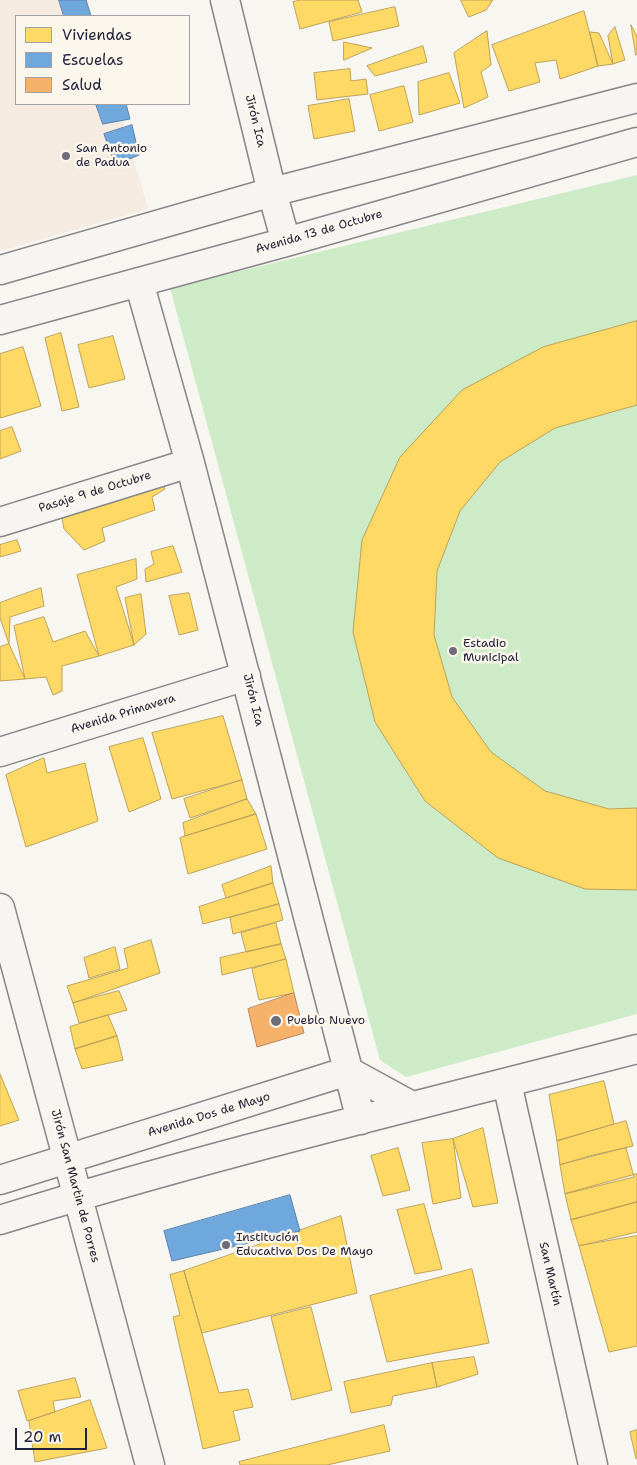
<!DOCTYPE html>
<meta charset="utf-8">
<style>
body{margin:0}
#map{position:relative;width:637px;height:1465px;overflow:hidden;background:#f8f6f0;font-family:"Shantell Sans",sans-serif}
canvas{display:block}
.legend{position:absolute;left:15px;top:15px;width:175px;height:90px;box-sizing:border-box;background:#fbf7ec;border:1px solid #a4a2a5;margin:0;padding:6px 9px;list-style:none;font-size:15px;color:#22223b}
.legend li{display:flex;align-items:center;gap:10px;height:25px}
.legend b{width:25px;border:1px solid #a4a2a5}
.scale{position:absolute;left:15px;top:1428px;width:72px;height:22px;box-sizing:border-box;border:2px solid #22223b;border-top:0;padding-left:6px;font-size:15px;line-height:18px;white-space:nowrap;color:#22223b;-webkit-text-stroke:4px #fbf7ec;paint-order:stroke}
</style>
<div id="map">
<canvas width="637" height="1465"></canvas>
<ul class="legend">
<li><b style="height:14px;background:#ffd966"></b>Viviendas</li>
<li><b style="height:14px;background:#6fa8dc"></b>Escuelas</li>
<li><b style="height:14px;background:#f6b26b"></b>Salud</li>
</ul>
<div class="scale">20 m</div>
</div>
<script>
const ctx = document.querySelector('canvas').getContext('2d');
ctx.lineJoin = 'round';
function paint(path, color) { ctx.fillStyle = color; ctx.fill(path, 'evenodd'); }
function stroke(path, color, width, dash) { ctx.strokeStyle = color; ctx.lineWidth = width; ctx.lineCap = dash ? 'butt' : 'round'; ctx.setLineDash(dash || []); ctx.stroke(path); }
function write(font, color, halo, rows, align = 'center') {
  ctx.font = font + ' "Shantell Sans",sans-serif'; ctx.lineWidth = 5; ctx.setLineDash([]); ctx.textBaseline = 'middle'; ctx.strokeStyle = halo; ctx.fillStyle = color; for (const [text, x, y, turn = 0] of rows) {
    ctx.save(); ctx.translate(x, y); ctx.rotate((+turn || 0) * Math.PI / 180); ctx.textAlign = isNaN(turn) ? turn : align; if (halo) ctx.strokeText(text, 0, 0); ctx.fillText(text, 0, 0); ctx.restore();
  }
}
paint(new Path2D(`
 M 0,0 L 88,0 L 92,16 L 16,16 L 16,104 L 118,104 L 148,209 L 0,251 Z`), '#f6ebe0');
paint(new Path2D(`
 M 637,175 L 637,1014 L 406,1077 L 380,1060 L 170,288 Z`), '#cdebc7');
const homes = new Path2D(`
 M 301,0 L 358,0 L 362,12 L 300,29 L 293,2 Z
 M 461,0 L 493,0 L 486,10 L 469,17 Z
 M 395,7 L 399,26 L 333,41 L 329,22 Z
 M 584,11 L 598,66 L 560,79 L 556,60 L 535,63 L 540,82 L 509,91 L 492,45 Z
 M 631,25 L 637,36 L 637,54 L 636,55 Z
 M 615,27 L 625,60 L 613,64 L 608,36 Z
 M 487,31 L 491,65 L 481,72 L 488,97 L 464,108 L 454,53 Z
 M 590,32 L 599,33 L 613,64 L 598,66 Z
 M 344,42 L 372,48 L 344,60 Z
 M 423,46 L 427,62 L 375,76 L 367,66 Z
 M 350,69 L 351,81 L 366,79 L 368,94 L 317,100 L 314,73 Z
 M 449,73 L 460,103 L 419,115 L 418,82 Z
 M 404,86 L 413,122 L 379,131 L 370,95 Z
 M 349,99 L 355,131 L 314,139 L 308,106 Z
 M 637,321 L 637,405 L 555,428 L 500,462 L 460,511 L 437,571 L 434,635 L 452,697 L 491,752 L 545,791 L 609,809 L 637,808 L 637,890 L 585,889 L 498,858 L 425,801 L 375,722 L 353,632 L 362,540 L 400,457 L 462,390 L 543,347 Z
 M 61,333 L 79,407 L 62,411 L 45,338 Z
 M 113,336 L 125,379 L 89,388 L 78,345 Z
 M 23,347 L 41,406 L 0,418 L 0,354 Z
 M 12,427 L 21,451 L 0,459 L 0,431 Z
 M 160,476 L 165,489 L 152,497 L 155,510 L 102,528 L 105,541 L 84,550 L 64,529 L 61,512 Z
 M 17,540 L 21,551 L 0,557 L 0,545 Z
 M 173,546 L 182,572 L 146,582 L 145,569 L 154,564 L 151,552 Z
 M 136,559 L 137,579 L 116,587 L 134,645 L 99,656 L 77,575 Z
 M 41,588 L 44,606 L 10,617 L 9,644 L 0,618 L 0,603 Z
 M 189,593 L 198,630 L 179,635 L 169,596 Z
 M 141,594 L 146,634 L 134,645 L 125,598 Z
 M 44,617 L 53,642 L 85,631 L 99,656 L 62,666 L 62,691 L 53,695 L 46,677 L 25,679 L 14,626 Z
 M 9,644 L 25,679 L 0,681 L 0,647 Z
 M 223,716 L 242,780 L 172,799 L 152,733 Z
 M 143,738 L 161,799 L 129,812 L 109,747 Z
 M 44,758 L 47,773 L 85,763 L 98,821 L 26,847 L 6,775 Z
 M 242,780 L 247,799 L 190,818 L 184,799 Z
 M 247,799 L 256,814 L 185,836 L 183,823 Z
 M 256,814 L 267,849 L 188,874 L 180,838 Z
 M 271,866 L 273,883 L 226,898 L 222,885 Z
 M 273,883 L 279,904 L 203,924 L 199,907 Z
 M 279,904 L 283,920 L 233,934 L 230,918 Z
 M 276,923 L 281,944 L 246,952 L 241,933 Z
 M 151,940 L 160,973 L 73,1003 L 67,986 L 128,968 L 124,949 Z
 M 281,944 L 286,959 L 222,975 L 220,958 Z
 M 115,947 L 120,969 L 89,978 L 84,958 Z
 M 286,959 L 294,993 L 259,1000 L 252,969 Z
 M 119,991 L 127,1010 L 79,1023 L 73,1003 Z
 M 108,1015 L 117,1036 L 75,1049 L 70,1027 Z
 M 117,1036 L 123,1060 L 82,1069 L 75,1049 Z
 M 0,1074 L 19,1120 L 0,1126 Z
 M 604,1081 L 614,1124 L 557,1141 L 549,1095 Z
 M 626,1121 L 633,1146 L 589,1156 L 560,1165 L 557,1141 Z
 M 483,1128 L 498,1203 L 473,1207 L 453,1139 Z
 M 453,1139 L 461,1198 L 433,1204 L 422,1143 Z
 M 398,1148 L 410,1190 L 383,1196 L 371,1156 Z
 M 626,1148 L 634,1177 L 565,1194 L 560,1165 Z
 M 637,1174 L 637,1202 L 571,1220 L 565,1194 Z
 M 637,1202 L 637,1232 L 579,1246 L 571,1220 Z
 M 424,1204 L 442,1269 L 415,1274 L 397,1210 Z
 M 341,1216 L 357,1293 L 202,1333 L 184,1271 Z
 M 637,1236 L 637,1346 L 609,1352 L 579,1246 Z
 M 472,1269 L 489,1343 L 387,1362 L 370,1296 Z
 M 184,1271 L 219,1393 L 248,1389 L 253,1407 L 233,1411 L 240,1440 L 203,1449 L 173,1317 L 180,1315 L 170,1275 Z
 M 311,1307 L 332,1390 L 292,1400 L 271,1317 Z
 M 474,1357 L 478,1374 L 437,1387 L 432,1363 Z
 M 432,1363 L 437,1387 L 393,1396 L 391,1405 L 351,1413 L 344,1382 Z
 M 75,1378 L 81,1397 L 53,1401 L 55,1412 L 27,1421 L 18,1391 Z
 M 90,1400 L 107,1448 L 35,1462 L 29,1421 Z
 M 384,1425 L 390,1451 L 327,1465 L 240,1465 L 239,1462 Z
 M 637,1430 L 637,1458 L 636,1459 L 630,1432 Z`);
paint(homes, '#ffd966');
stroke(homes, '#bda259', 1);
const schools = new Path2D(`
 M 59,0 L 86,0 L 91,16 L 64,16 Z
 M 96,104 L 126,104 L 130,119 L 103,124 Z
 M 132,125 L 139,155 L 115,165 L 104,134 Z
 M 290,1195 L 300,1231 L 172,1261 L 164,1231 Z`);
paint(schools, '#6fa8dc');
stroke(schools, '#5880ac', 1);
const health = new Path2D(`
 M 294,993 L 304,1033 L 257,1047 L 248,1009 Z`);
paint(health, '#f6b26b');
stroke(health, '#b6875d', 1);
const minor = new Path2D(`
 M 225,0 L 272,192 L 286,242
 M 0,270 L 272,192 L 637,98
 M 139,282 L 190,463 L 361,1120
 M 0,320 L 286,242 L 637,142
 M 0,522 L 190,463
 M 0,752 L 246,676
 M 0,908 L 150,1465
 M 507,1083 L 593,1465
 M 0,1180 L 348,1071 L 412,1106
 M 0,1220 C 210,1155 424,1104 637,1049`);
stroke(minor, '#878688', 31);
stroke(minor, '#f6f5f1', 28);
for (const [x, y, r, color] of [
 [66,156,5,"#6d6c7a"],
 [453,651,5,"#6d6c7a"],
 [276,1021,6,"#6d6c7a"],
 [226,1245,5,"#6d6c7a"]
]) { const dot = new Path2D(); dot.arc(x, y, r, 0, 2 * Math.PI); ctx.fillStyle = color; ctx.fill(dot); stroke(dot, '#fbf7ec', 2); }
write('12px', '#22223b', '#fbf7ec', [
 ["Jirón Ica",255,121,76],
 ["Avenida 13 de Octubre",319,232,-16],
 ["Pasaje 9 de Octubre",95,492,-17],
 ["Jirón Ica",253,700,76],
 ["Avenida Primavera",123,714,-17],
 ["Avenida Dos de Mayo",209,1115,-17],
 ["Jirón San Martin de Porres",75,1186,75],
 ["San Martín",550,1274,77]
]);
write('12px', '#22223b', '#fbf7ec', [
 ["San Antonio",76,149],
 ["de Padua",76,163],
 ["Estadio",463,644],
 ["Municipal",463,658],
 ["Pueblo Nuevo",287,1021],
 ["Institución",236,1238],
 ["Educativa Dos De Mayo",236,1252]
], 'left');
</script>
